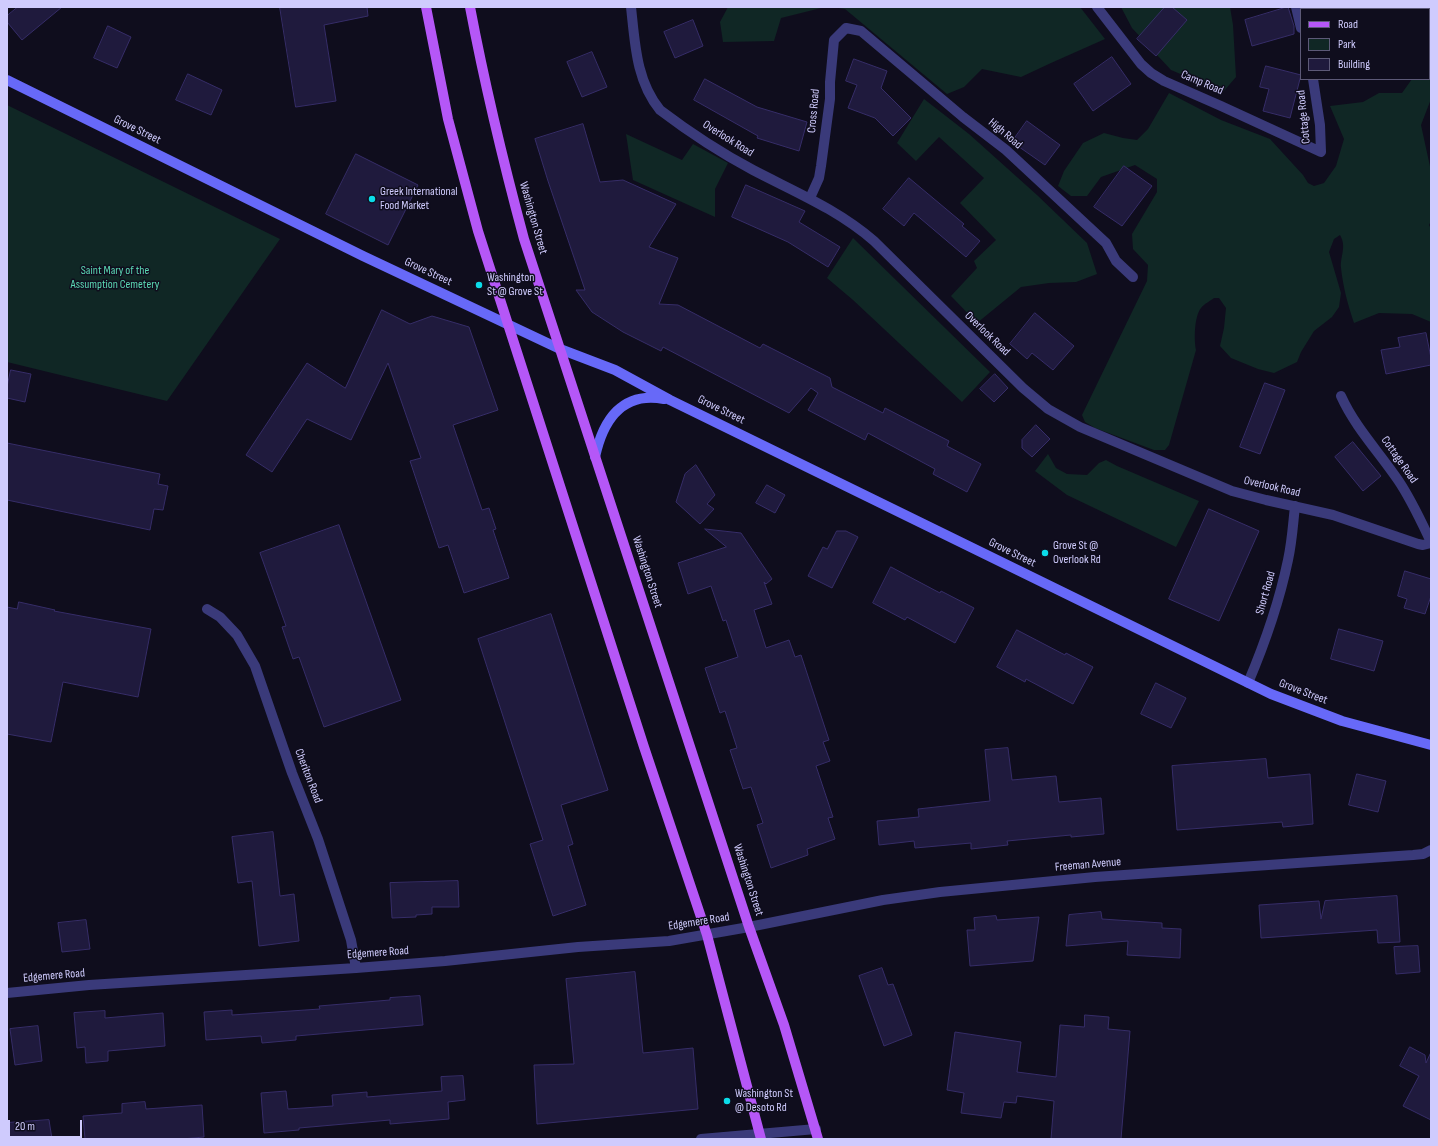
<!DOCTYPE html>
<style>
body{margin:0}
#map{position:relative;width:1438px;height:1146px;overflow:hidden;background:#0f0d1d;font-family:"Sofia Sans Condensed",sans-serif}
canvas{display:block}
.frame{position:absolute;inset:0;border:8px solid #cfcbfd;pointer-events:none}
.legend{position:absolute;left:1300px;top:8px;width:130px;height:72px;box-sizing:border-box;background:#0f0d1d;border:1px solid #5c5977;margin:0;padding:5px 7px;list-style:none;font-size:12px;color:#cfcbfd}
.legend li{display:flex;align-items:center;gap:8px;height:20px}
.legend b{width:20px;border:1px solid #5c5977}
.scale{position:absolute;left:8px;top:1120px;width:74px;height:18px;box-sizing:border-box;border:2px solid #cfcbfd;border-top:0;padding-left:5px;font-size:12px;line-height:14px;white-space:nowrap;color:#cfcbfd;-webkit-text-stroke:3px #0f0d1d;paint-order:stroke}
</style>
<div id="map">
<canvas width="1438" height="1146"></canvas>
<div class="frame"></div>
<ul class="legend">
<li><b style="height:5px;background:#b557f7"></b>Road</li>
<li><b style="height:11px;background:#102725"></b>Park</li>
<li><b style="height:11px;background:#1f1a3d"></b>Building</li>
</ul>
<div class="scale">20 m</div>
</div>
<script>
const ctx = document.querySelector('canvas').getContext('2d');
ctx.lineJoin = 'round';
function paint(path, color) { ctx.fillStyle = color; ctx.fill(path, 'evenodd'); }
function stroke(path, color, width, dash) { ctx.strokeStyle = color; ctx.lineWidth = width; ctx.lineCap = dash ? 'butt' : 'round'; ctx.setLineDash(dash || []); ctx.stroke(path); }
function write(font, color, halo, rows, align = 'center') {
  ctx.font = font + ' "Sofia Sans Condensed",sans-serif'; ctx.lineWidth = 3; ctx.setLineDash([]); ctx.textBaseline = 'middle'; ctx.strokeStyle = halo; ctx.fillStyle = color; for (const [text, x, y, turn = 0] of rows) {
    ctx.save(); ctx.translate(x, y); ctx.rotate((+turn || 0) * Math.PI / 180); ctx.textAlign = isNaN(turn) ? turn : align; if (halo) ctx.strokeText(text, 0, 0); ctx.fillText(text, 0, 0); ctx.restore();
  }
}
paint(new Path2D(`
 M 728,7 L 825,7 L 781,18 L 774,41 L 723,42 L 720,22 Z
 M 832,7 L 1080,7 L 1105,39 L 1051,63 L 1021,77 L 982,69 L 964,87 L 947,94 L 845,9 Z
 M 1121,7 L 1230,7 L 1233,25 L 1236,77 L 1223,92 L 1171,70 L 1132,28 Z
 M 1431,50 L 1431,99 L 1421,125 L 1431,171 L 1431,221 L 1429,225 L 1431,229 L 1431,322 L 1412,314 L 1379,313 L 1354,323 C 1348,305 1343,287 1341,268 C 1340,256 1347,247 1340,235 L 1334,239 L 1329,252 L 1341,293 L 1339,307 L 1332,317 L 1314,331 L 1301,352 L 1297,362 L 1274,373 L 1258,369 L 1231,358 L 1220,346 L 1224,328 L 1226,308 L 1219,298 L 1214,298 C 1210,301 1204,304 1201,308 C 1194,317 1194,340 1196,350 L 1169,445 L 1165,450 L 1154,450 L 1095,428 L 1085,422 L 1082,415 L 1147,281 L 1148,265 L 1133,249 L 1132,234 L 1157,192 L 1157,179 L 1135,165 L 1101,177 L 1087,196 L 1071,196 L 1058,186 L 1064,171 L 1083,143 L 1104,133 L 1123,138 L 1137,140 L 1148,129 L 1169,93 L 1221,120 L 1270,139 L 1303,175 L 1308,183 L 1314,186 L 1324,183 L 1336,166 L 1344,139 L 1330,106 L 1363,102 L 1379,93 L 1402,93 L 1412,79 L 1429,79 L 1429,53 Z
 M 924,99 L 969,134 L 1037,195 L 1087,243 L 1097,274 L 1076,282 L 1049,283 L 1021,287 L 977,323 L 951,296 L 977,268 L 974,261 L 996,240 L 960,203 L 984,178 L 939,137 L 916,161 L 897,143 Z
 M 7,105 L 280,239 L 167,401 L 7,362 Z
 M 626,134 L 682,160 L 693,144 L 728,163 L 715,189 L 715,217 L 633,180 Z
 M 853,238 L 990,372 L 962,402 L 853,300 L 827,278 Z
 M 1048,454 L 1056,468 L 1067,474 L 1087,475 L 1099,463 L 1106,460 L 1117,466 L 1199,501 L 1176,547 L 1067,495 L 1035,471 Z`), '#102725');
const building = new Path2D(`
 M 18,7 L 62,7 L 22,40 L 7,22 L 7,16 Z
 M 280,7 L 367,7 L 368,16 L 324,25 L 336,101 L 296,107 Z
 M 1165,7 L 1172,7 L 1187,20 L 1156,56 L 1137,39 Z
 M 1288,7 L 1294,26 L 1294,34 L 1252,46 L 1245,20 Z
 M 693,20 L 703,46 L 675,58 L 664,32 Z
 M 108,26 L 131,37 L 117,68 L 94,58 Z
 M 592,52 L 607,87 L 582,97 L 567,62 Z
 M 1112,57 L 1131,84 L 1093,111 L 1074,84 Z
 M 854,59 L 887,71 L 881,88 L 911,118 L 893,136 L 875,118 L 848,108 L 857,85 L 846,81 Z
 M 1266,66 L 1301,75 L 1290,118 L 1263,111 L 1269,89 L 1260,87 Z
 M 188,74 L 222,90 L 211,115 L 176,100 Z
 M 705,79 L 757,107 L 807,122 L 799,151 L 757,138 L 758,136 L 694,100 Z
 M 1027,121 L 1060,145 L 1045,165 L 1012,142 Z
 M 583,124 L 600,182 L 623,180 L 676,204 L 649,247 L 678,258 L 659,304 L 678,305 L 760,348 L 763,344 L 830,378 L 832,387 L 883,413 L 885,408 L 949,441 L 947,446 L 981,464 L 967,492 L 933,474 L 935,469 L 868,433 L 865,440 L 808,410 L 818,393 L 811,388 L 789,413 L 663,347 L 661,351 L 623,332 L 592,312 L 576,290 L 585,290 L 548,181 L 535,139 Z
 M 356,154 L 418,185 L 388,245 L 326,214 Z
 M 1124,166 L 1152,186 L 1122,226 L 1094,207 Z
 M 909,178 L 964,224 L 962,226 L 980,241 L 966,257 L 914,213 L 904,226 L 883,209 Z
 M 746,185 L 805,211 L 799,222 L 840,247 L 828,267 L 788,242 L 732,217 Z
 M 382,310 L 410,324 L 432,316 L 469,327 L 498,410 L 453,425 L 482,510 L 489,508 L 496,529 L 493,530 L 509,578 L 464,593 L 448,545 L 439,548 L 410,461 L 421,458 L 388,363 L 351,440 L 307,419 L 272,472 L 246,455 L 307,363 L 345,388 Z
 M 1035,313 L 1074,346 L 1053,370 L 1032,353 L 1027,359 L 1010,344 Z
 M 1426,333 L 1431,358 L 1431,365 L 1386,374 L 1381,350 L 1400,347 L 1398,338 Z
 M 11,370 L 31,374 L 25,402 L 7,398 L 7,387 Z
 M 995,374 L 1008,388 L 994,402 L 980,389 Z
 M 1265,383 L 1285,390 L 1260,454 L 1240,447 Z
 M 1036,425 L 1050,439 L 1032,457 L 1022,448 L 1022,440 Z
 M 1353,442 L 1381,476 L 1363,491 L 1335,457 Z
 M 7,443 L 160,474 L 158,484 L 168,486 L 163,510 L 154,509 L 150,530 L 7,500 Z
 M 696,465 L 715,495 L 707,504 L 714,509 L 700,524 L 676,502 L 685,474 Z
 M 767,485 L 785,495 L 775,513 L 756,503 Z
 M 1209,509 L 1259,531 L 1219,621 L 1169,599 Z
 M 339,525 L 401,700 L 324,727 L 299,657 L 293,659 L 282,627 L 286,626 L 260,553 Z
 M 705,529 L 741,533 L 772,579 L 766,584 L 764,582 L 772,604 L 754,610 L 766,648 L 789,640 L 795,657 L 801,655 L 829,740 L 823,742 L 830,761 L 816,766 L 833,817 L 828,818 L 835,839 L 807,849 L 808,855 L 771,868 L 757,825 L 763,823 L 751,787 L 743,789 L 730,750 L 737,748 L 725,711 L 720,713 L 705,668 L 738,657 L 726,620 L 723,621 L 711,586 L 688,594 L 678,563 L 726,547 Z
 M 837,531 L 846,531 L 858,537 L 832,588 L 808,576 L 823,547 L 827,549 Z
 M 891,567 L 940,593 L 941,591 L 974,608 L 955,643 L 907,617 L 905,620 L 873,603 Z
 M 1405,571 L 1431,579 L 1431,596 L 1425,614 L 1404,608 L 1407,599 L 1398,596 Z
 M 19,602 L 55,610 L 54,611 L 151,629 L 138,697 L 63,682 L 51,742 L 7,734 L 7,607 L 17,609 Z
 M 551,614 L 608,790 L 561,805 L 573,844 L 568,846 L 586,905 L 553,916 L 530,844 L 543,840 L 478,639 Z
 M 1339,629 L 1383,641 L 1374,671 L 1331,659 Z
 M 1017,630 L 1065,655 L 1066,653 L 1093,667 L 1073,704 L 1026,679 L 1025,682 L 997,667 Z
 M 1156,683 L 1186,698 L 1171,728 L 1141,714 Z
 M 1008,748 L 1012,780 L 1056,776 L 1059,802 L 1101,798 L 1104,834 L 1071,837 L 1071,835 L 1007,841 L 1008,845 L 971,849 L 971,843 L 915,848 L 914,841 L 879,845 L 877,821 L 919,817 L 918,809 L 990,801 L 985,750 Z
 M 1266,759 L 1268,778 L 1310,774 L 1313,824 L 1283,827 L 1282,822 L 1177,830 L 1172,766 Z
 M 1357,774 L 1386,781 L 1378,812 L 1349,805 Z
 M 273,832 L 280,896 L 294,894 L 299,941 L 259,946 L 252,881 L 238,883 L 232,837 Z
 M 458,881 L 459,907 L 432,907 L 432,914 L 416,915 L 416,917 L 392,918 L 390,883 Z
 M 1397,896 L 1400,942 L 1378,943 L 1377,930 L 1261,938 L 1259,905 L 1319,901 L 1321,919 L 1325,901 Z
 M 1101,912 L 1102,919 L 1162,923 L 1162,928 L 1181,929 L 1180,958 L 1127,955 L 1128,941 L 1066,946 L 1069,915 Z
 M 996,916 L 997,920 L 1039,917 L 1033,961 L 970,966 L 967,930 L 975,930 L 974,918 Z
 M 86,920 L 90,949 L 62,952 L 58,923 Z
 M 1418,946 L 1420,972 L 1396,974 L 1394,947 Z
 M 882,968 L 888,985 L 893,984 L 912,1035 L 884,1046 L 859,976 Z
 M 635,972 L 643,1053 L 693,1048 L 698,1109 L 537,1124 L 534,1065 L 574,1064 L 566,979 Z
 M 420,996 L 423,1025 L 296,1036 L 296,1040 L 262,1043 L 261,1036 L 206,1040 L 204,1012 L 232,1010 L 232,1015 L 320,1009 L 319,1006 L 390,1000 L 390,998 Z
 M 105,1011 L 105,1018 L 163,1013 L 165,1046 L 108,1051 L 108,1061 L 86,1063 L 85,1047 L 77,1048 L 74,1013 Z
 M 1085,1015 L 1109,1017 L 1108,1029 L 1130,1031 L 1121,1139 L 1051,1139 L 1054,1101 L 1017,1096 L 1016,1103 L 1004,1102 L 1001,1118 L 961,1113 L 964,1093 L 947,1090 L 955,1032 L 1021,1042 L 1017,1072 L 1056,1077 L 1060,1025 L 1084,1027 Z
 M 38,1026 L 42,1061 L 15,1065 L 10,1029 Z
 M 1410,1047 L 1425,1055 L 1426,1063 L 1431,1052 L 1431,1120 L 1403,1106 L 1419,1076 L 1400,1066 Z
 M 463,1076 L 465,1100 L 448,1102 L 449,1119 L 390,1124 L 390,1120 L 299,1128 L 299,1130 L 264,1133 L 261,1093 L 286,1091 L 288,1109 L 333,1106 L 332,1095 L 367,1092 L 367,1097 L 442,1091 L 441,1077 Z
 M 145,1102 L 146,1109 L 202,1105 L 204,1137 L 182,1139 L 85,1139 L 83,1116 L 122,1113 L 122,1104 Z
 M 49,1120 L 52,1139 L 7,1139 L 7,1123 Z`);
paint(building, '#1f1a3d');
stroke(building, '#362d68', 1);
stroke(new Path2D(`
 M 631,7 C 635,43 636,81 660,110 C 689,132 721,153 753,170 C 795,192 837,209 874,241 L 1023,388 L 1048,409 L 1080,427 L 1232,491 L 1266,500 L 1333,515 L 1418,544 L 1423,545 L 1431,543
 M 1097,7 L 1141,64 L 1151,73 L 1164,81 L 1221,106 L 1321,152 L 1320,125 L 1313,79
 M 1296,7 L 1301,28
 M 810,198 L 819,178 L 821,166 L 830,99 L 830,82 L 834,40 L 846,28 L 861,31 L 963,117 L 1006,150 L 1106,243 L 1116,261 L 1133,277
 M 1341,396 C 1355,427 1379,452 1398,480 C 1411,499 1421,521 1431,542
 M 207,609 L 220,617 L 237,635 L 255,666 L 292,773 L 318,839 L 351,940 L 356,968
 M 1248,683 C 1265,643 1279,603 1288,560 C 1292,542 1293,524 1295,506
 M 7,993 L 89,985 L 356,968 L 445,961 L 578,947 L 669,941 L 749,927 L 883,900 L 940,892 L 1095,877 L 1413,855 L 1423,854 L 1431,850
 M 701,1139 L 816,1129`), '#3a3a7a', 10);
stroke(new Path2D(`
 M 7,80 L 363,256 L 560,349 L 615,370 L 670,400 L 1271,694 L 1342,721 L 1431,745
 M 595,457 C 603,420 622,391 664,399`), '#6769f8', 10);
stroke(new Path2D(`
 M 426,7 L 448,119 L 478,231 L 644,747 L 707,935 L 761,1139
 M 470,7 C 485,86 503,161 524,239 L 749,927 L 784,1025 L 818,1139`), '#b557f7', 10);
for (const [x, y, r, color] of [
 [372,199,4,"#0bdce9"],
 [479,285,4,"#0bdce9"],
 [1045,553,4,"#0bdce9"],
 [727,1101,4,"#0bdce9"]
]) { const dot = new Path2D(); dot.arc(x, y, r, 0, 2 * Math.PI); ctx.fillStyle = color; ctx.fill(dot); stroke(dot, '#0f0d1d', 1.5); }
write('12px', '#cfcbfd', '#0f0d1d', [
 ["Camp Road",1202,83,23],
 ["Cross Road",814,111,-85],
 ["Cottage Road",1304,117,-96],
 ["Grove Street",137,130,26],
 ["High Road",1005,134,40],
 ["Overlook Road",728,139,32],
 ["Washington Street",533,218,74],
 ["Grove Street",428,272,25],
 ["Overlook Road",987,334,44],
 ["Grove Street",721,410,26],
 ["Cottage Road",1399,460,55],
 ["Overlook Road",1272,487,13],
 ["Grove Street",1012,553,26],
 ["Washington Street",647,572,72],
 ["Short Road",1266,593,-74],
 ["Grove Street",1303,692,21],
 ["Cheriton Road",308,776,69],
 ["Freeman Avenue",1088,865,-5],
 ["Washington Street",748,880,72],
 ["Edgemere Road",699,922,-9],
 ["Edgemere Road",378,953,-4],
 ["Edgemere Road",54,976,-5]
]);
write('12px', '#cfcbfd', '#0f0d1d', [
 ["Greek International",380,192],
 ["Food Market",380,206],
 ["Washington",487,278],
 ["St @ Grove St",487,292],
 ["Grove St @",1053,546],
 ["Overlook Rd",1053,560],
 ["Washington St",735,1094],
 ["@ Desoto Rd",735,1108]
], 'left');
write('12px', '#5bd8b4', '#0f0d1d', [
 ["Saint Mary of the",115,271],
 ["Assumption Cemetery",115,285]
]);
</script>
